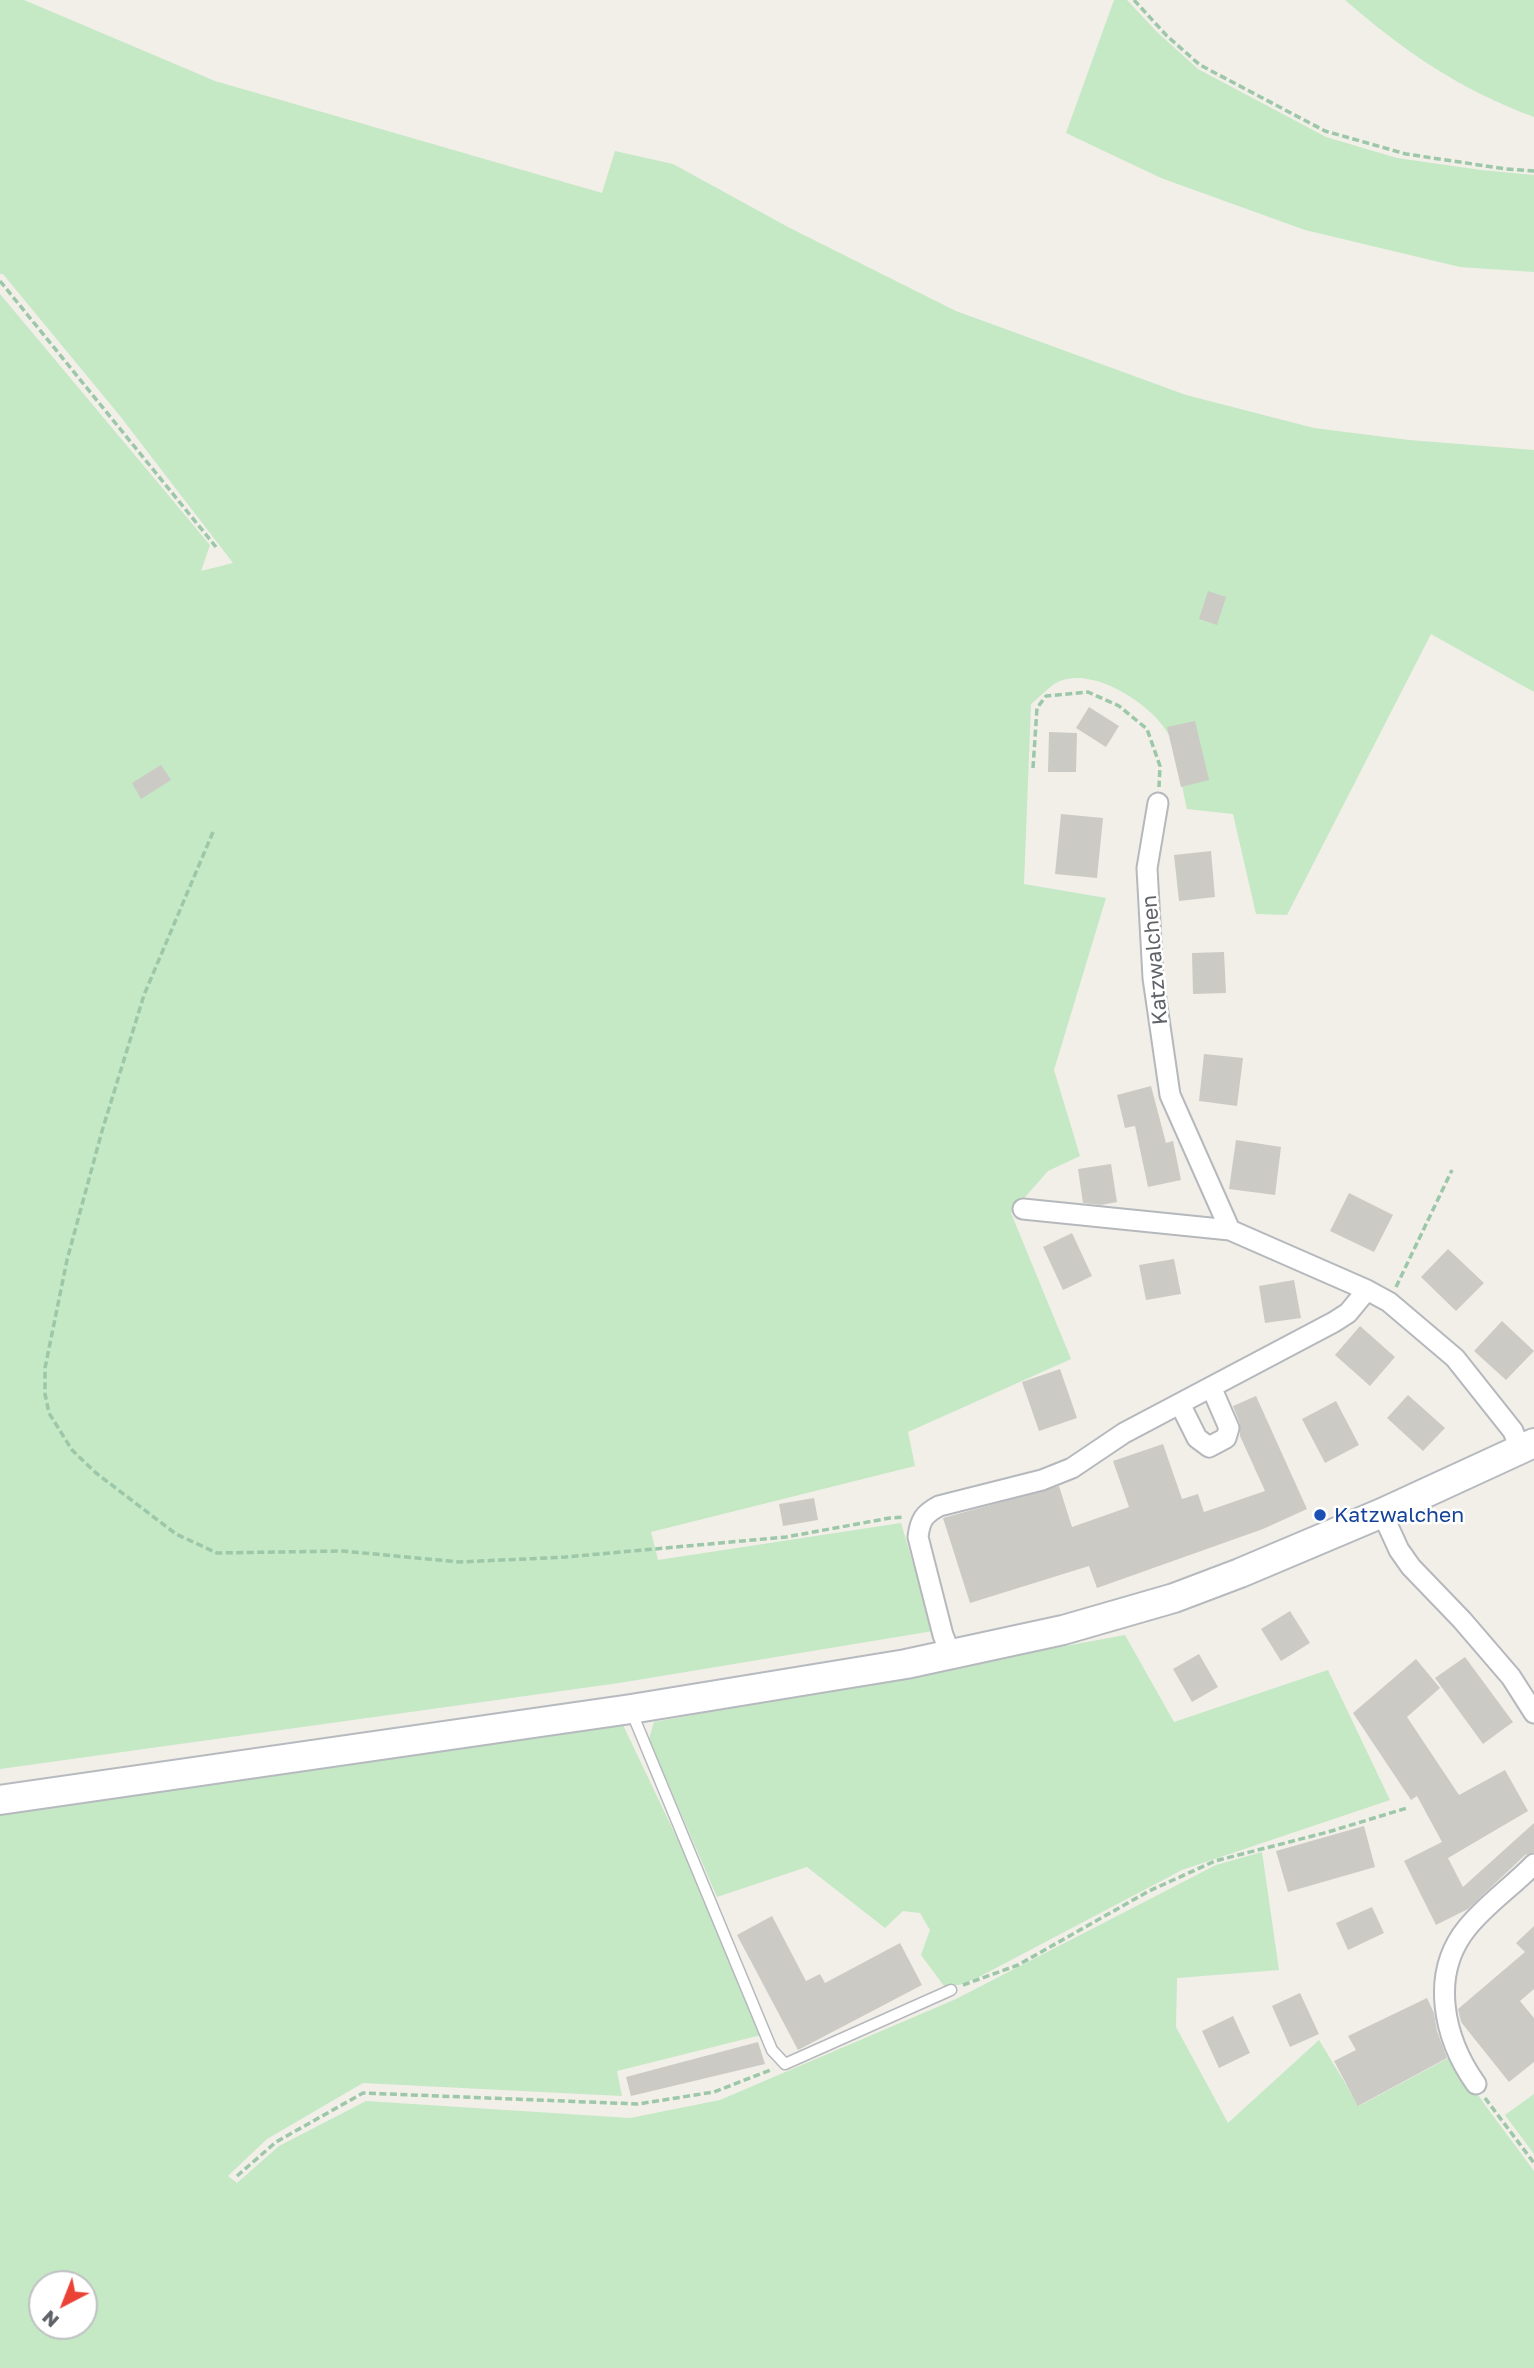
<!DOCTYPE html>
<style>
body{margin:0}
#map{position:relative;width:1534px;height:2368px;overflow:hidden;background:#f1efe8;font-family:"Golos Text",sans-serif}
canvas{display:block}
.north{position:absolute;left:28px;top:2270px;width:70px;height:70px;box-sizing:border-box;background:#fff;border:2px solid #bfc1c3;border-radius:50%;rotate:222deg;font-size:19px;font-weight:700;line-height:28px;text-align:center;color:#5f6368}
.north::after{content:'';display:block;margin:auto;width:24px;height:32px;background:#ea4335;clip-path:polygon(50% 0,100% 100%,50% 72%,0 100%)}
</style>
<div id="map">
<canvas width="1534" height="2368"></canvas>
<div class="north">N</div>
</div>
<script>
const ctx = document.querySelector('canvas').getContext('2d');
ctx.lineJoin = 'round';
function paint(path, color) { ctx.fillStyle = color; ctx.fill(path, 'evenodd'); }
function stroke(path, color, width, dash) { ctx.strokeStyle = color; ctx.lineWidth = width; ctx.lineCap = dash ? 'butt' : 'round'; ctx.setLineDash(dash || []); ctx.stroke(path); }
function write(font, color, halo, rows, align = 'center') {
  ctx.font = font + ' "Golos Text",sans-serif'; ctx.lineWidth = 5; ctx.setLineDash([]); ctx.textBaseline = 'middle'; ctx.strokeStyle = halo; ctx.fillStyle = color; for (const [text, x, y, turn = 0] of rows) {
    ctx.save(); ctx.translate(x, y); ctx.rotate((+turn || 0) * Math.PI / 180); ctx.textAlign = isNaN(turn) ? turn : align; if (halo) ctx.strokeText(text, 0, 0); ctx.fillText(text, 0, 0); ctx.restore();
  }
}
paint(new Path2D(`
 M 0,0 L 24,0 L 215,81 L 602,193 L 615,151 L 673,164 L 788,227 L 956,311 L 1186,395 L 1314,428 L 1409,440 L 1534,450 L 1534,692 L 1431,634 L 1287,915 L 1256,914 L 1233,814 L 1187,809 C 1183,792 1176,748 1169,735 C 1153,705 1095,667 1060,681 C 1050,685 1040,697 1031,704 L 1024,884 L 1106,898 L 1054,1070 L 1080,1156 L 1048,1171 L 1011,1213 L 1071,1359 L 908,1432 L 915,1466 L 651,1532 L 658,1560 L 901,1523 L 933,1631 L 619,1683 L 0,1769 L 0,294 L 210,545 L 201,571 L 233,563 L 120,416 L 3,274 L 0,274 Z
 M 1114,0 L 1127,0 L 1157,32 L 1198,69 L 1326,137 L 1397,158 L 1481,170 L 1534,175 L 1534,272 L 1460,267 L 1305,230 L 1161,178 L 1066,133 Z
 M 1345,0 L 1534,0 L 1534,117 C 1459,89 1405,52 1345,0 Z
 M 1125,1635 L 1174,1722 L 1328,1670 L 1390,1800 L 1182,1870 L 977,1978 L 959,1985 L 944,1986 L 921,1955 L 930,1930 L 920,1913 L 903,1911 L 885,1928 L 807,1867 L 717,1897 L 649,1739 L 654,1722 Z
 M 622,1723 L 707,1901 L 761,2035 L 617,2071 L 622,2096 L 363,2083 L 267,2139 L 228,2176 L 237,2183 L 279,2146 L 366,2101 L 630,2118 L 720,2100 L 956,1999 L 1216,1865 L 1262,1852 L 1279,1970 L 1177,1978 L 1176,2027 L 1228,2123 L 1319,2040 L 1359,2106 L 1452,2056 L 1485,2105 L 1534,2171 L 1534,2368 L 0,2368 L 0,1812 ZM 42,2284 L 84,2284 L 84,2326 L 42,2326 Z
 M 1534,2094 L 1534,2154 L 1505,2115 Z`), '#c5e8c5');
paint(new Path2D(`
 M 1208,591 L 1226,597 L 1217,625 L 1199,619 Z
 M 1089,707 L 1119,726 L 1106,747 L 1076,728 Z
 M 1195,721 L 1209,780 L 1181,787 L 1167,727 Z
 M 1049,732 L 1077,733 L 1076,772 L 1048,772 Z
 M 161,765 L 171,780 L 141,799 L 132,783 Z
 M 1061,814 L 1103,818 L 1097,878 L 1055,874 Z
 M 1211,851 L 1215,897 L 1179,901 L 1174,855 Z
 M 1224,952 L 1226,993 L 1193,994 L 1192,953 Z
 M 1204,1054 L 1243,1058 L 1237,1106 L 1199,1101 Z
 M 1151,1086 L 1166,1143 L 1173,1141 L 1181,1180 L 1148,1187 L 1135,1126 L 1125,1128 L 1117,1095 Z
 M 1236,1140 L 1281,1147 L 1275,1195 L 1229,1189 Z
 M 1111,1164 L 1117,1202 L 1101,1205 L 1083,1203 L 1078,1169 Z
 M 1349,1193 L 1393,1215 L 1374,1252 L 1330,1231 Z
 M 1072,1233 L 1092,1276 L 1063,1290 L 1043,1247 Z
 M 1448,1249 L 1484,1283 L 1456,1311 L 1421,1277 Z
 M 1174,1259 L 1181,1294 L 1146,1300 L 1139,1265 Z
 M 1294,1280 L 1301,1318 L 1265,1323 L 1259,1286 Z
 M 1502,1321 L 1534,1351 L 1506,1380 L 1474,1351 Z
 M 1360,1326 L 1395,1357 L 1370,1386 L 1335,1355 Z
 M 1060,1369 L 1077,1418 L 1039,1431 L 1022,1382 Z
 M 1408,1395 L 1445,1428 L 1423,1451 L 1387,1418 Z
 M 1256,1396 L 1307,1509 L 1263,1529 L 1097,1588 L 1089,1566 L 970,1603 L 943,1518 L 1059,1486 L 1072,1527 L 1129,1507 L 1113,1461 L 1163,1444 L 1182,1499 L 1198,1494 L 1204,1512 L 1265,1491 L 1240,1436 L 1240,1424 L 1233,1406 Z
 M 1336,1401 L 1359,1445 L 1325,1463 L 1302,1419 Z
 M 814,1498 L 818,1520 L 783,1526 L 779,1504 Z
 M 1290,1611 L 1310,1643 L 1281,1661 L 1261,1629 Z
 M 1199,1654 L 1218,1687 L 1192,1702 L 1173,1669 Z
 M 1465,1657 L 1513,1722 L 1483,1744 L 1435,1678 Z
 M 1416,1659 L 1440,1688 L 1407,1717 L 1459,1795 L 1505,1770 L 1528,1811 L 1448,1858 L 1463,1887 L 1534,1823 L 1534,1852 L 1525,1855 L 1468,1909 L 1436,1925 L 1404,1861 L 1442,1842 L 1417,1796 L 1411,1800 L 1353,1713 Z
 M 1364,1826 L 1375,1867 L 1288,1892 L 1276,1851 Z
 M 1372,1907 L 1384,1933 L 1348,1950 L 1336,1923 Z
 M 772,1916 L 806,1981 L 820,1974 L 825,1983 L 900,1943 L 922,1985 L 798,2050 L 737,1935 Z
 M 1534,1926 L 1534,1989 L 1520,2001 L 1534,2018 L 1534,2062 L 1509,2082 L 1461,2022 L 1458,2009 L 1525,1952 L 1516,1943 Z
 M 1300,1993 L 1319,2034 L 1290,2047 L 1272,2006 Z
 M 1427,1998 L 1434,2013 L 1437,2031 L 1447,2058 L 1358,2106 L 1334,2061 L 1356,2050 L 1348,2036 Z
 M 1233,2016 L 1250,2053 L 1219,2068 L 1202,2031 Z
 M 758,2042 L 765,2064 L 631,2096 L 626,2077 Z`), '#cccac5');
const lane = new Path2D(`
 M 632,1713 L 772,2050 L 785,2064 L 951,1990`);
const street = new Path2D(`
 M 1158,803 L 1147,868 L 1153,978 L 1170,1095 L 1230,1230
 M 1023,1209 L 1230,1230 L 1367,1290 L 1389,1302 L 1455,1358 L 1513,1431 L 1520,1449
 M 1180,1404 L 1197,1438 L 1209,1447 L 1226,1438 L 1229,1428 L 1212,1389
 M 1382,1513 L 1399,1550 L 1411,1567 L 1462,1620 L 1511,1677 L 1534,1713
 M 951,1655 L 943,1635 L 918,1537 C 920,1520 924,1514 939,1506 L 1042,1480 L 1072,1468 L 1124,1433 L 1334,1322 L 1348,1313 L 1367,1290
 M 1476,2084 C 1444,2039 1429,1975 1467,1928 C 1486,1904 1513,1886 1534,1864`);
const secondary = new Path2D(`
 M 0,1800 L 631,1709 L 906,1664 L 1063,1630 L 1174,1598 L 1240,1573 L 1382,1513 L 1534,1443`);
stroke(lane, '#b5b8bc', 13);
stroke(street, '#b5b8bc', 23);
stroke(secondary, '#b6babf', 32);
stroke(new Path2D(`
 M 1134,0 L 1167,36 L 1200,65 L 1325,131 L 1406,154 L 1506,169 L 1534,171
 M 0,281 L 216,547
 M 1033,768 L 1037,708 L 1046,696 L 1088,692 L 1119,706 L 1147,729 L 1160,766 L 1159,787
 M 213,832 L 144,995 L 102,1131 L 67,1260 L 45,1368 L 45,1394 L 49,1413 L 72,1450 L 96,1473 L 176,1534 L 217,1553 L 342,1551 L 460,1562 L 566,1557 L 786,1537 L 890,1518 L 904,1517
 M 1396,1287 L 1452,1170
 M 963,1985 L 1018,1965 L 1149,1891 L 1215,1861 L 1328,1832 L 1407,1808
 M 1485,2098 L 1534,2163
 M 237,2176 L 276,2142 L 363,2093 L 638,2104 L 714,2092 L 773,2069`), '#9cc7a9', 3.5, [7, 3.5]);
stroke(lane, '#fff', 10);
stroke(street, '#fff', 19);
stroke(secondary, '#fff', 28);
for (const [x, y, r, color] of [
 [1320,1515,7,"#1a4fb4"]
]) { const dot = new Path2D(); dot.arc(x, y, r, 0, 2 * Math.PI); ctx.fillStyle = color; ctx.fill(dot); stroke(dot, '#fff', 2.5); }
write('21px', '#5f6368', '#fff', [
 ["Katzwalchen",1155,960,-95]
]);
write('21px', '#164399', '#fff', [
 ["Katzwalchen",1334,1515]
], 'left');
</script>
